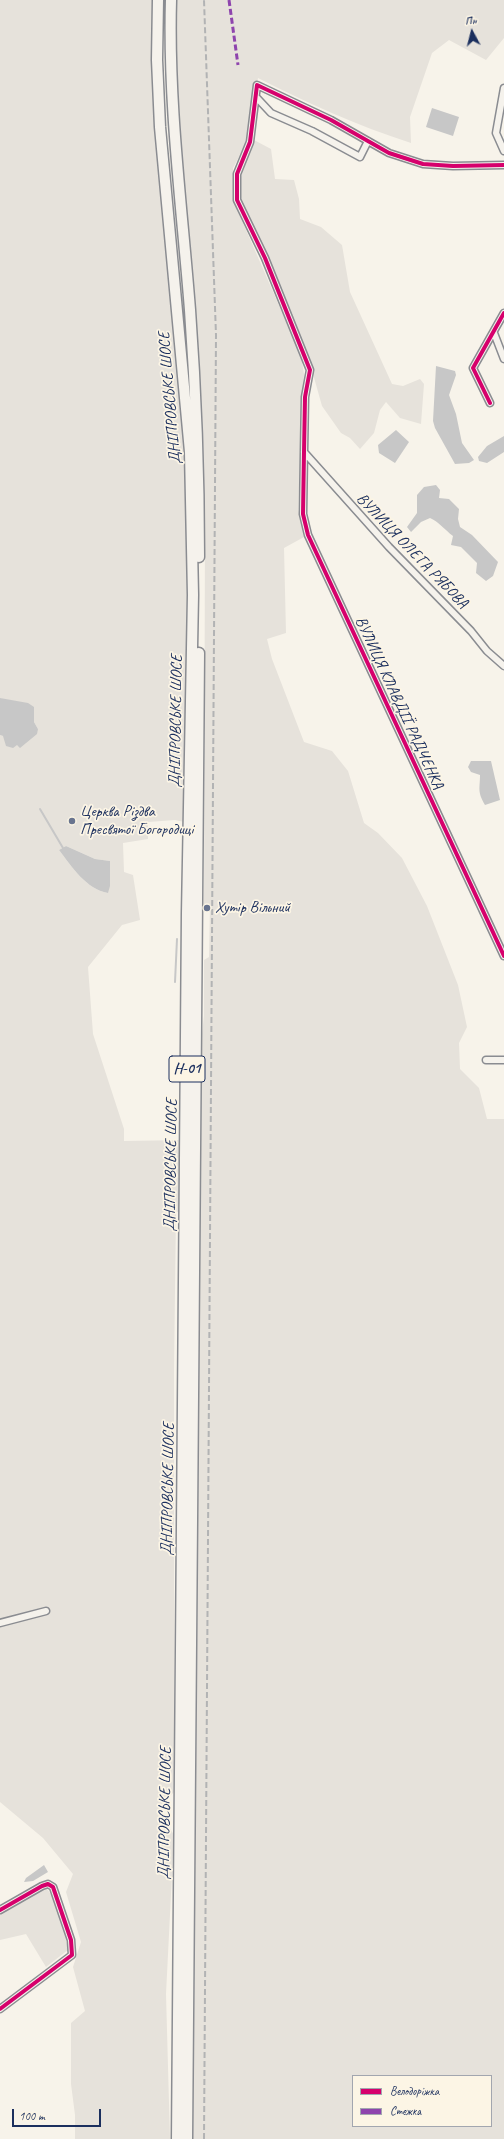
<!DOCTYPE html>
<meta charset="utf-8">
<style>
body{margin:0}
#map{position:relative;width:504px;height:2139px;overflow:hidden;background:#f7f3ea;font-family:Caveat,sans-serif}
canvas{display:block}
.legend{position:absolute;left:352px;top:2075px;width:140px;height:52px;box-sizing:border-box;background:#fcf5e5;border:1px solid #a2a6af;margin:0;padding:5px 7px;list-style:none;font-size:12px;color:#1b2f5e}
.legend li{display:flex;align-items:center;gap:8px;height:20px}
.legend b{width:20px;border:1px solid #a2a6af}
.north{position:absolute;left:452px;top:12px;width:40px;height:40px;-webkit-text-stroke:3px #fcf5e5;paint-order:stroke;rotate:353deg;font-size:11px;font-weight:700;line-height:16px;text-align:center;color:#1b2f5e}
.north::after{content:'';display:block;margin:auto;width:14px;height:18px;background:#1b2f5e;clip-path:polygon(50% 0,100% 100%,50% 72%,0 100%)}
.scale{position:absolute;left:12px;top:2109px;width:89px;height:18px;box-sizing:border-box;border:2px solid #1b2f5e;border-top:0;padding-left:5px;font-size:12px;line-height:14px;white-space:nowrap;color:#1b2f5e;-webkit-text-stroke:3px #fcf5e5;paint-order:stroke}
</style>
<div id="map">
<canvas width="504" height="2139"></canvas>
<ul class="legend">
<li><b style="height:5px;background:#d6006c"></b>Велодоріжка</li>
<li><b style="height:5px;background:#8e44ad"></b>Стежка</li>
</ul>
<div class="north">Пн</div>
<div class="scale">100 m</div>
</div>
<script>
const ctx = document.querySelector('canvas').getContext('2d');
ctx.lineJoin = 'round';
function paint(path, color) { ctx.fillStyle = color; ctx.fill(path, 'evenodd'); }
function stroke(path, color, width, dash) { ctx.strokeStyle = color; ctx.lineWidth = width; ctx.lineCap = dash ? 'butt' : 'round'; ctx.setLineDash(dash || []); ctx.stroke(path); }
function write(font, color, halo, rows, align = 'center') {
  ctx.font = font + ' Caveat,sans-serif'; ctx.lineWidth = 3.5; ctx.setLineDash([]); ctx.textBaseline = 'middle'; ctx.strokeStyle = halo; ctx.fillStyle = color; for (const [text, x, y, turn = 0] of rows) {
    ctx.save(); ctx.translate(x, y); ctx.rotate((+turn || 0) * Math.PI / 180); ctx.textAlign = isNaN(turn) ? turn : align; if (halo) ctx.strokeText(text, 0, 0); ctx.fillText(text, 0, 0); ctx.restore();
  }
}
paint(new Path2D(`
 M 0,0 L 157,0 L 157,60 L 190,452 L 189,823 L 175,820 L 148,822 L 148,839 L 123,843 L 124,872 L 133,875 L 140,920 L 122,925 L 88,967 L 93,1034 L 124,1129 L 124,1141 L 186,1140 L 185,1211 L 176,1212 L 174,1370 L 174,1792 L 163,1803 L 163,1817 L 174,1835 L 166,1994 L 170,2139 L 75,2139 L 75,2115 L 71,2084 L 71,2023 L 85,2011 L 73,1967 L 81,1942 L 66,1892 L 73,1874 L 43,1838 L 0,1802 L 0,735 L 3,736 L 38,729 L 34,722 L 34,714 L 0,698 ZM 66,846 L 95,859 L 110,861 L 108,893 C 86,889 72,867 59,850 Z
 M 174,0 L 504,0 L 504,38 L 486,60 L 449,40 L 432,53 L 410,117 L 411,143 C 358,126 307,103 258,78 L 247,142 L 233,168 L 233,200 L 301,356 L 304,374 L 298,510 L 304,537 L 284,548 L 286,633 L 267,639 L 272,659 L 304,742 L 332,751 L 348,771 L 364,823 L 378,833 L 402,858 L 427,906 L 458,985 L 467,1027 L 459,1043 L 460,1069 L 479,1088 L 487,1119 L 504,1119 L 504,2139 L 187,2139 L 196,1088 L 204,1016 L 204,960 L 209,957 L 210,906 L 204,904 L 205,520 L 199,397 L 179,136 ZM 353,2076 L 491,2076 L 491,2126 L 353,2126 Z
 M 254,140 L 271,149 L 275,179 L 294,180 L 299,199 L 300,219 L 321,227 L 342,245 L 350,292 L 392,384 L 403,386 L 420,379 L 424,384 L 421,424 L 400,418 L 386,402 L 380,410 L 374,433 L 360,449 L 350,438 L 341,433 L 322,406 L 306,349 L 240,200 L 239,176 Z
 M 47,1889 C 60,1904 65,1931 68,1950 L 46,1967 L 26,1934 L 0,1940 L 0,1913 L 38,1890 Z`), '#e6e2db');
paint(new Path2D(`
 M 432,108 L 459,117 L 453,136 L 426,127 Z
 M 436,366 L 455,371 L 456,375 L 449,395 L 456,414 L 462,443 L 474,460 L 469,463 L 455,464 L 435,428 L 433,421 Z
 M 396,430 L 409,442 L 395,463 L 379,453 L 378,445 Z
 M 504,436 L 504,452 L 487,463 L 479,461 L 478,457 L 487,446 Z
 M 436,485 L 440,490 L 439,498 L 449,499 L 459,509 L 458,519 L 460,527 L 472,535 L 498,562 L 493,576 L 486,581 L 476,573 L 477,563 L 461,547 L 451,545 L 453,536 C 445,530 438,521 430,518 L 421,522 L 411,532 L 407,527 L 417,513 L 417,495 L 424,487 Z
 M 0,698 L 28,703 L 34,707 L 34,722 L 38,729 L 37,734 L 20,748 L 17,745 L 13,748 L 6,746 L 3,736 L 0,735 Z
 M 471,761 L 491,761 L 500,800 L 485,805 C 477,791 480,789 480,775 L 471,772 L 468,767 Z
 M 66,846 L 95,859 L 110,861 L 110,886 L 108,893 C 86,889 72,867 59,850 Z
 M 44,1865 L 48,1872 L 33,1881 L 24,1882 L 26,1878 Z`), '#c7c7c7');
stroke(new Path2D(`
 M 40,809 L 63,848
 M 175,982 L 177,939`), '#c7c7c7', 2);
const street = new Path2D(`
 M 504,88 L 496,133 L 504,151
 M 257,98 L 271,113 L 312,131 L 360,157 L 368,141
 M 504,165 L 453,166 L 423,164 L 389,153 L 331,120 L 257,85 L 250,142 L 237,174 L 237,200 L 265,258 L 310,370 L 305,397 L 304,452 L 303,514 L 308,535 L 504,956
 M 494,333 L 504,359
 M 490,403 L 473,368 L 504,313
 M 304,452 L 389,547 L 471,631 L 487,651 L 504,666
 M 486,1060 L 504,1060
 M 0,1623 L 46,1611
 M 0,1910 L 42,1886 L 48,1884 L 53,1887 L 71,1940 L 72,1955 L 0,2009`);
const primary = new Path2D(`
 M 158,0 L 157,60 L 160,127 L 190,452 L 193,595 L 187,913 L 177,2139
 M 171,0 C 168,103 182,207 190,310 C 196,392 199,475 199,557
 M 187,2139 L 199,653`);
stroke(street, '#8a8c91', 9);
stroke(primary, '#8a8c91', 13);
stroke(street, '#f5f2ec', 6);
stroke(primary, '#f5f2ec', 10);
stroke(new Path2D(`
 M 204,2139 L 216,335 L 204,0`), '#b2b3b4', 2, [6, 3]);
stroke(new Path2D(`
 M 229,0 L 238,65`), '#8e44ad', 3, [6, 3]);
stroke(new Path2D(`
 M 504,165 L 453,166 L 423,164 L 389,153 L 331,120 L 257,85 L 250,142 L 237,174 L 237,200 L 265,258 L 310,370 L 305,397 L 304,452 L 303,514 L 308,535 L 504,956
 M 490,403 L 473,368 L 504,313
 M 0,1910 L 42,1886 L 48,1884 L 53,1887 L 71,1940 L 72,1955 L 0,2009`), '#d6006c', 4);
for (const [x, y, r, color] of [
 [72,821,4,"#68748f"],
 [207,908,4,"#68748f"]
]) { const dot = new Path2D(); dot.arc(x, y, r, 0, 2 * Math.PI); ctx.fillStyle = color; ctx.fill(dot); stroke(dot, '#fcf5e5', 1.5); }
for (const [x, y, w] of [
 [187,1069,36]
]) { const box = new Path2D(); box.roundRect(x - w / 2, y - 13, w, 26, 3); ctx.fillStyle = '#fcf5e5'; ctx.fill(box); stroke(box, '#1b2f5e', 1); }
write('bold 15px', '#1b2f5e', null, [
 ["Н-01",187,1069]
]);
write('16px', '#1b2f5e', '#fcf5e5', [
 ["ДНІПРОВСЬКЕ ШОСЕ",170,398,-95],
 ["ВУЛИЦЯ ОЛЕГА РЯБОВА",412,551,46],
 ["ВУЛИЦЯ КЛАВДІЇ РАДЧЕНКА",399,703,65],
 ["ДНІПРОВСЬКЕ ШОСЕ",176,721,-89],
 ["ДНІПРОВСЬКЕ ШОСЕ",171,1165,-89],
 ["ДНІПРОВСЬКЕ ШОСЕ",168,1489,-89],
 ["ДНІПРОВСЬКЕ ШОСЕ",165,1813,-89]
]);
write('16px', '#1b2f5e', '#fcf5e5', [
 ["Церква Різдва",80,812],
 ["Пресвятої Богородиці",80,830],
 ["Хутір Вільний",215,908]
], 'left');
</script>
